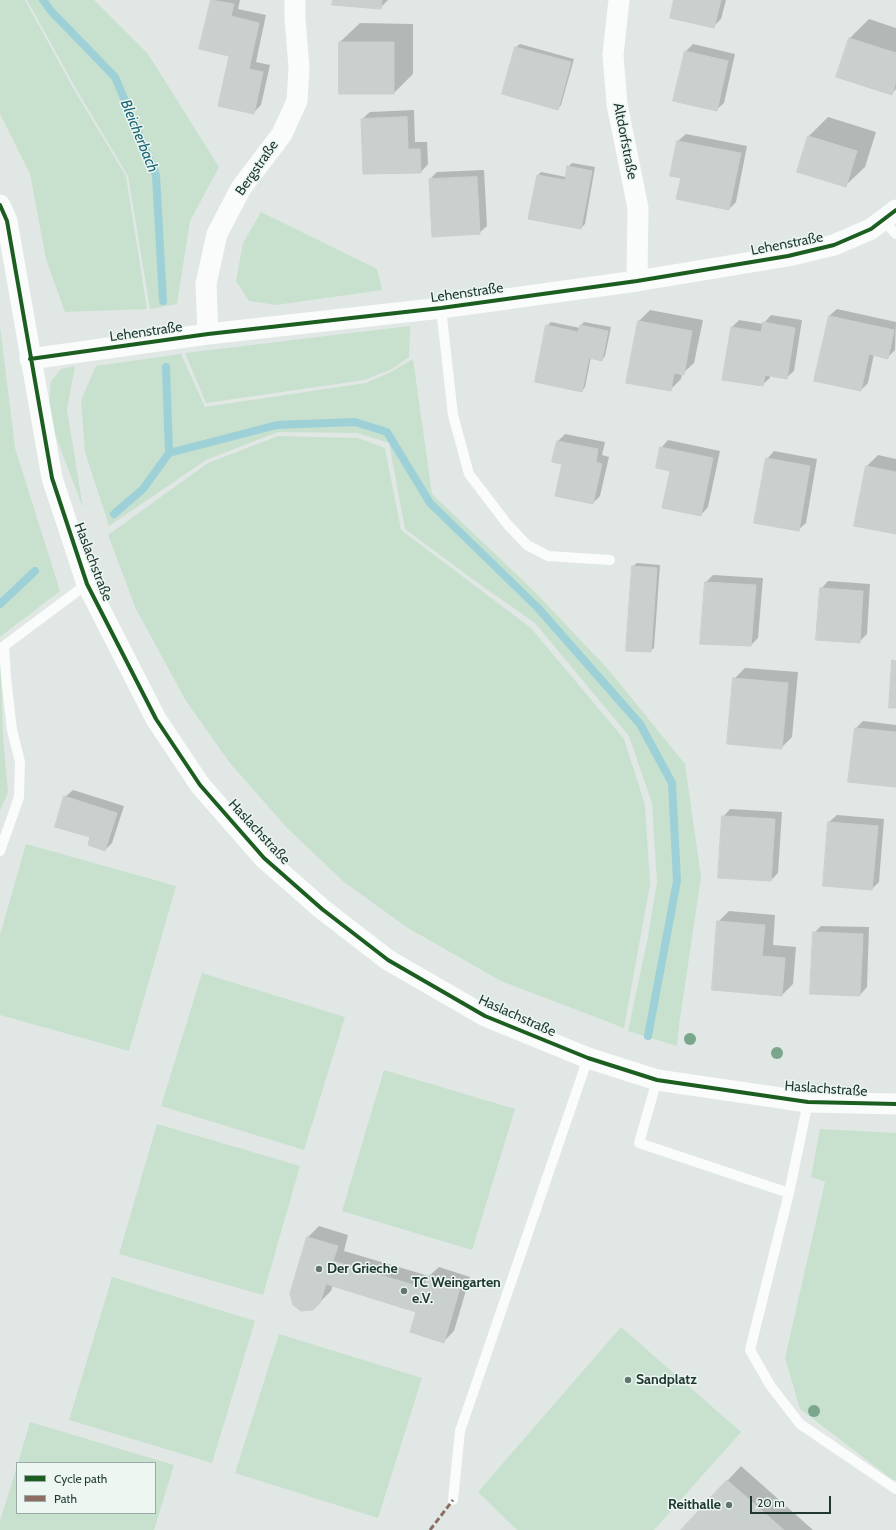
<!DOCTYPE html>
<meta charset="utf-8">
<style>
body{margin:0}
#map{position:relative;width:896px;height:1530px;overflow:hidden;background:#e0e7e4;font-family:Cabin,sans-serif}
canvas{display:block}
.legend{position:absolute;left:16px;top:1462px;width:140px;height:52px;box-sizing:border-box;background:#edf6f1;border:1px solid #9aaaa4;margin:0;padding:5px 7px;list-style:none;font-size:12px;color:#1e3931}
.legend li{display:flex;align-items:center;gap:8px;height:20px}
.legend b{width:20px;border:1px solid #9aaaa4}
.scale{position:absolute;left:750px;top:1496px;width:81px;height:18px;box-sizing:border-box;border:2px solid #1e3931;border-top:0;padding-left:5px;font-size:12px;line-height:14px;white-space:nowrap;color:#1e3931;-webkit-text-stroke:3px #edf6f1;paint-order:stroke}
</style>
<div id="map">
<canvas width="896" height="1530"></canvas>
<ul class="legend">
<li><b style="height:5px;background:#1b5e20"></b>Cycle path</li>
<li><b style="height:5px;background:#8d6e63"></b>Path</li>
</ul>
<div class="scale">20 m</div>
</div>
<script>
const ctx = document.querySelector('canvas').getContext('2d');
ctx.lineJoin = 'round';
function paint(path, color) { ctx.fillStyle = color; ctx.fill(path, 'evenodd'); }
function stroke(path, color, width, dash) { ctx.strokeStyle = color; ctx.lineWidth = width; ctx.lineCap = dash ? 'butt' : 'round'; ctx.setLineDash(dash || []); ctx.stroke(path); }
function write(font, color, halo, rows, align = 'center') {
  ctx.font = font + ' Cabin,sans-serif'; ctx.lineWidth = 3; ctx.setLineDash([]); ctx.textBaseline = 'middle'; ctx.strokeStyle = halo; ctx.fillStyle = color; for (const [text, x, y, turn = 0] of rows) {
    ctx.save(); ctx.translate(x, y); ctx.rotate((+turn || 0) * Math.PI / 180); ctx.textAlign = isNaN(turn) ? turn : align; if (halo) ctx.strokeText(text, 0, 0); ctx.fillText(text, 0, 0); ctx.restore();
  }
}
paint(new Path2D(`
 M 0,0 L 25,0 L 73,88 L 126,176 L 147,309 L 65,312 L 46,259 L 30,174 L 0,114 Z
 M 27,0 L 94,0 L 148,54 L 219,167 L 190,221 L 177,304 L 150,309 L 128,176 L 75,87 Z
 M 261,212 L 377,269 L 382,290 L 276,305 L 249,301 L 236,281 L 243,243 Z
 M 0,326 L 15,448 L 60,591 L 0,637 L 3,735 L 8,793 L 0,810 Z
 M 410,326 L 409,357 L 392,369 L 364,380 L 206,403 L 185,353 Z
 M 181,354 L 205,407 L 366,383 L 391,372 L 413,359 L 432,494 L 532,589 L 608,669 L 685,764 L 701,877 L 679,1025 L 677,1046 L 628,1031 L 648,937 L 657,882 L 652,803 L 629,736 L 535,623 L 475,581 L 405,529 L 389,443 L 357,433 L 278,432 L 206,460 L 109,526 L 85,452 L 81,400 L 96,366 Z
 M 75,366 L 67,410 L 83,508 L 56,437 L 49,404 L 51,381 L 61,369 Z
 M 278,436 L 358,438 L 385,448 L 401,530 L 531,628 L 624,739 L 645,805 L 650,884 L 624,1028 L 501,981 L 408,928 L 344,882 L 287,828 L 230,763 L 186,701 L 136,609 L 108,535 L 208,463 Z
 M 26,844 L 176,886 L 129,1051 L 0,1015 L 0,935 Z
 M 202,973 L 345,1017 L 304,1150 L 161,1106 Z
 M 384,1070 L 515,1109 L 472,1250 L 342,1211 Z
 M 157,1124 L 300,1166 L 263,1295 L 119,1254 Z
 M 820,1129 L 896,1133 L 896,1480 L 893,1480 L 800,1409 L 785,1358 L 825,1182 L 811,1177 Z
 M 112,1277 L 255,1321 L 212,1463 L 69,1420 Z
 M 621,1327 L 741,1432 L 654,1530 L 517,1530 L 478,1492 Z
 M 279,1334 L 422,1378 L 378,1518 L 235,1473 Z
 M 30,1422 L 174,1465 L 154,1530 L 0,1530 L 0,1521 L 17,1466 L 17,1513 L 155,1513 L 155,1463 L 18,1463 Z`), '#c8e1cf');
paint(new Path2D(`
 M 212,0 L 240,0 L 238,9 L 266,15 L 256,62 L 270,65 L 261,105 L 253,113 L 230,56 L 200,48 Z
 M 334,0 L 388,0 L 380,8 Z
 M 675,0 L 726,0 L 721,19 L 714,26 Z
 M 869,19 L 896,28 L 896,89 L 891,94 L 837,76 L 850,38 Z
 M 360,23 L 413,24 L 413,74 L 394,93 L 340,42 Z
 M 520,44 L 574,59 L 561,105 L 558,109 L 503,94 L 516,47 Z
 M 693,44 L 735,54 L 724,103 L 716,110 L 686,51 Z
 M 414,110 L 415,142 L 427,142 L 428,164 L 421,172 L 364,173 L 362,119 L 370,112 Z
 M 828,117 L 876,132 L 865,167 L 845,186 L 809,136 Z
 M 686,134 L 747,146 L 736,202 L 729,209 L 682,177 L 678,141 Z
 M 572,163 L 595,167 L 585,224 L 581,228 L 537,176 L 541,172 L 566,177 L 568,167 Z
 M 484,170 L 487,226 L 479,233 L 430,179 L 437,172 Z
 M 837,309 L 896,322 L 895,350 L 888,357 L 874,354 L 868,383 L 861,390 L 829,316 Z
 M 650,310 L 703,320 L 694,363 L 682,374 L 681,379 L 670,390 L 639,321 Z
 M 771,315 L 802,320 L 794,371 L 786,378 L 770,375 L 770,378 L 762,385 L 732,327 L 739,320 L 763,324 Z
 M 551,322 L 580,328 L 581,325 L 584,322 L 611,327 L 605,356 L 602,360 L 591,357 L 585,387 L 582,391 L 547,326 Z
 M 565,434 L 605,442 L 602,455 L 609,457 L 600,496 L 593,503 L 558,441 Z
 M 668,440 L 720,451 L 708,507 L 701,515 L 671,470 L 661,448 Z
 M 774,451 L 817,459 L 806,523 L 798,530 L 767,459 Z
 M 878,455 L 896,459 L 896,533 L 855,525 L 867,466 Z
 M 637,563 L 660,565 L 654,648 L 650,651 L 627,650 L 633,566 Z
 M 713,575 L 763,578 L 758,638 L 751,645 L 701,643 L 706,582 Z
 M 828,581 L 870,584 L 867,634 L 859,642 L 821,589 Z
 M 745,668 L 798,672 L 792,737 L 781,748 L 734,679 Z
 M 863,721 L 896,725 L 896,786 L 856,728 Z
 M 73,790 L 124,806 L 112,843 L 105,850 L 92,836 L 65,797 Z
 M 730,809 L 782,812 L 778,873 L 771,880 L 723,817 Z
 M 837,815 L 884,819 L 879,882 L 872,889 L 824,885 L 829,822 Z
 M 729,911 L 775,915 L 773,945 L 796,947 L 793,984 L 782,995 L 718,922 Z
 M 821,926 L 869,927 L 867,987 L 860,995 L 814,933 Z
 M 319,1226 L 348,1235 L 344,1251 L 429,1276 L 439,1267 L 470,1277 L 454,1331 L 443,1342 L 417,1311 L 333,1285 L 331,1291 L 312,1310 L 291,1294 L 308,1237 Z
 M 741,1466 L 813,1530 L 682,1530 Z`), '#0003');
stroke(new Path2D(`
 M 43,0 L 51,11 L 115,77 L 156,175 L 163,301
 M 169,453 L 277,425 L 355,422 L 387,432 L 430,503 L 538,608 L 640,724 L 672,783 L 677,881 L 648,1036
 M 114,514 L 143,489 L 169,453 L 166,367
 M 0,604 L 35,571`), '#9ed0d7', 8);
const building = new Path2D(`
 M 211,0 L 234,4 L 231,16 L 259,23 L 249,69 L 263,72 L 254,114 L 218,106 L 229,56 L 199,49 Z
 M 333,0 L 382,0 L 381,9 L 332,5 Z
 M 674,0 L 721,0 L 714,28 L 670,18 Z
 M 849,38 L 896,53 L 896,82 L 892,95 L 836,77 Z
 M 339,42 L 394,42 L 394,94 L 339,94 Z
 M 515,47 L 571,62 L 558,110 L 502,94 Z
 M 685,51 L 728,61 L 717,111 L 673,101 Z
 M 407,117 L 408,149 L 420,149 L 421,173 L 363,174 L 361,119 Z
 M 808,136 L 857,151 L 846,187 L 797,172 Z
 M 677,141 L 741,153 L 729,210 L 676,199 L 681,178 L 670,176 Z
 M 567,166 L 592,171 L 581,229 L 528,219 L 537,175 L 565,180 Z
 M 477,177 L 480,234 L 432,237 L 429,179 Z
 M 829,316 L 894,330 L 888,359 L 869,354 L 861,391 L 814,381 Z
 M 638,321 L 692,331 L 684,375 L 674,373 L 671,391 L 626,383 Z
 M 763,322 L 795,328 L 787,379 L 765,375 L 763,386 L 722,380 L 731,327 L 761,332 Z
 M 546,325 L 578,332 L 580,325 L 608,331 L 602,361 L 589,358 L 582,392 L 535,382 Z
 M 557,441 L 598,449 L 596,462 L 602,464 L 593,504 L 555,496 L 562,464 L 552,462 Z
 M 660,447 L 713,458 L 701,516 L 662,508 L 670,471 L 656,468 Z
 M 766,458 L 810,466 L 799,531 L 754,523 Z
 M 866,466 L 896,472 L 896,534 L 854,526 Z
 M 632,566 L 657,568 L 651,652 L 626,651 Z
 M 705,582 L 756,585 L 751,646 L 700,644 Z
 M 820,588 L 863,591 L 860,643 L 816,640 Z
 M 892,660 L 896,661 L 896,708 L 889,708 Z
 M 733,678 L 788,683 L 782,749 L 727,744 Z
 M 855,728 L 896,732 L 896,787 L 848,782 Z
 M 64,796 L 117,813 L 105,851 L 88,845 L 90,837 L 55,827 Z
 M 722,816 L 775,819 L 771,881 L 718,878 Z
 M 828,822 L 878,826 L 872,890 L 823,886 Z
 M 717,921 L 765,925 L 762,956 L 785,958 L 782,996 L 712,990 Z
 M 813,932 L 863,934 L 860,996 L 810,994 Z
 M 307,1237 L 338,1246 L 333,1261 L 424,1288 L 427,1277 L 460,1288 L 444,1343 L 410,1332 L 416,1312 L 326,1284 L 320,1303 L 313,1310 L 301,1311 L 293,1305 L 290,1294 Z
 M 727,1480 L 784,1530 L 681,1530 Z`);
paint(building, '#cad0ce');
stroke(building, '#c9cfcd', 1);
stroke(new Path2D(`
 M 883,220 L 896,234
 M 441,308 L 453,415 L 469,474 L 508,525 L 527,545 L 548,556 L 610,560
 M 0,851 L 19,797 L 20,762 L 12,730 L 6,677 L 4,646 L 87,584
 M 657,1080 L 639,1143 L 789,1193
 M 808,1102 L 789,1193 L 750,1350 L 770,1385 L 800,1424 L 896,1489
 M 453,1500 L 460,1431 L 588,1058`), '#fafbfb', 10);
stroke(new Path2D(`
 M 619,0 L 613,55 L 617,104 L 638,208 L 637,281
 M 0,205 L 7,221 L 52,478 L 87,584 L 156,719 L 200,785 L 264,858 L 322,909 L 388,960 L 485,1016 L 588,1058 L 657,1080 L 808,1102 L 896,1104
 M 208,334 L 206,284 L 217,234 L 241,188 L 282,134 L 297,101 L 299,67 L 295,19 L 295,0
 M 30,359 L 208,334 L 441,308 L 637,281 L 788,256 L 834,245 L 871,229 L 896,210`), '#fafbfb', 21);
stroke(new Path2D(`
 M 430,1530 L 453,1500`), '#8d6e63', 3, [6, 3]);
stroke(new Path2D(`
 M 0,205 L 7,221 L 52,478 L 87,584 L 156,719 L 200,785 L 264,858 L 322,909 L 388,960 L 485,1016 L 588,1058 L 657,1080 L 808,1102 L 896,1104
 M 30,359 L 208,334 L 441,308 L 637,281 L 788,256 L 834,245 L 871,229 L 896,210`), '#1b5e20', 4);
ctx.fillStyle = '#7aa68b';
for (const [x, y] of [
 [690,1039],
 [777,1053],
 [814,1411]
]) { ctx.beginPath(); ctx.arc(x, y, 6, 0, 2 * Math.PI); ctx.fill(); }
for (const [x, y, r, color] of [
 [319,1269,4,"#627670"],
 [404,1291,4,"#627670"],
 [628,1380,4,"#627670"],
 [729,1505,4,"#627670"]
]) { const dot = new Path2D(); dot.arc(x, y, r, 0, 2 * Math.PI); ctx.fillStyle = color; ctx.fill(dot); stroke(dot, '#edf6f1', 1.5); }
write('14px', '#1e3931', '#edf6f1', [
 ["Altdorfstraße",625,141,79],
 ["Bergstraße",257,168,-55],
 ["Lehenstraße",787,244,-11],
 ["Lehenstraße",467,293,-8],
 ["Lehenstraße",146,332,-8],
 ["Haslachstraße",93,562,69],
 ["Haslachstraße",259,832,47],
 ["Haslachstraße",517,1016,24],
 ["Haslachstraße",826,1089,4]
]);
write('bold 14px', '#1e3931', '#edf6f1', [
 ["Der Grieche",327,1269],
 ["TC Weingarten",412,1283],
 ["e.V.",412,1299],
 ["Sandplatz",636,1380],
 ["Reithalle",721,1505,"right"]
], 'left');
write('italic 15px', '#176776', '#edf6f1', [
 ["Bleicherbach",139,136,68]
]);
</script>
